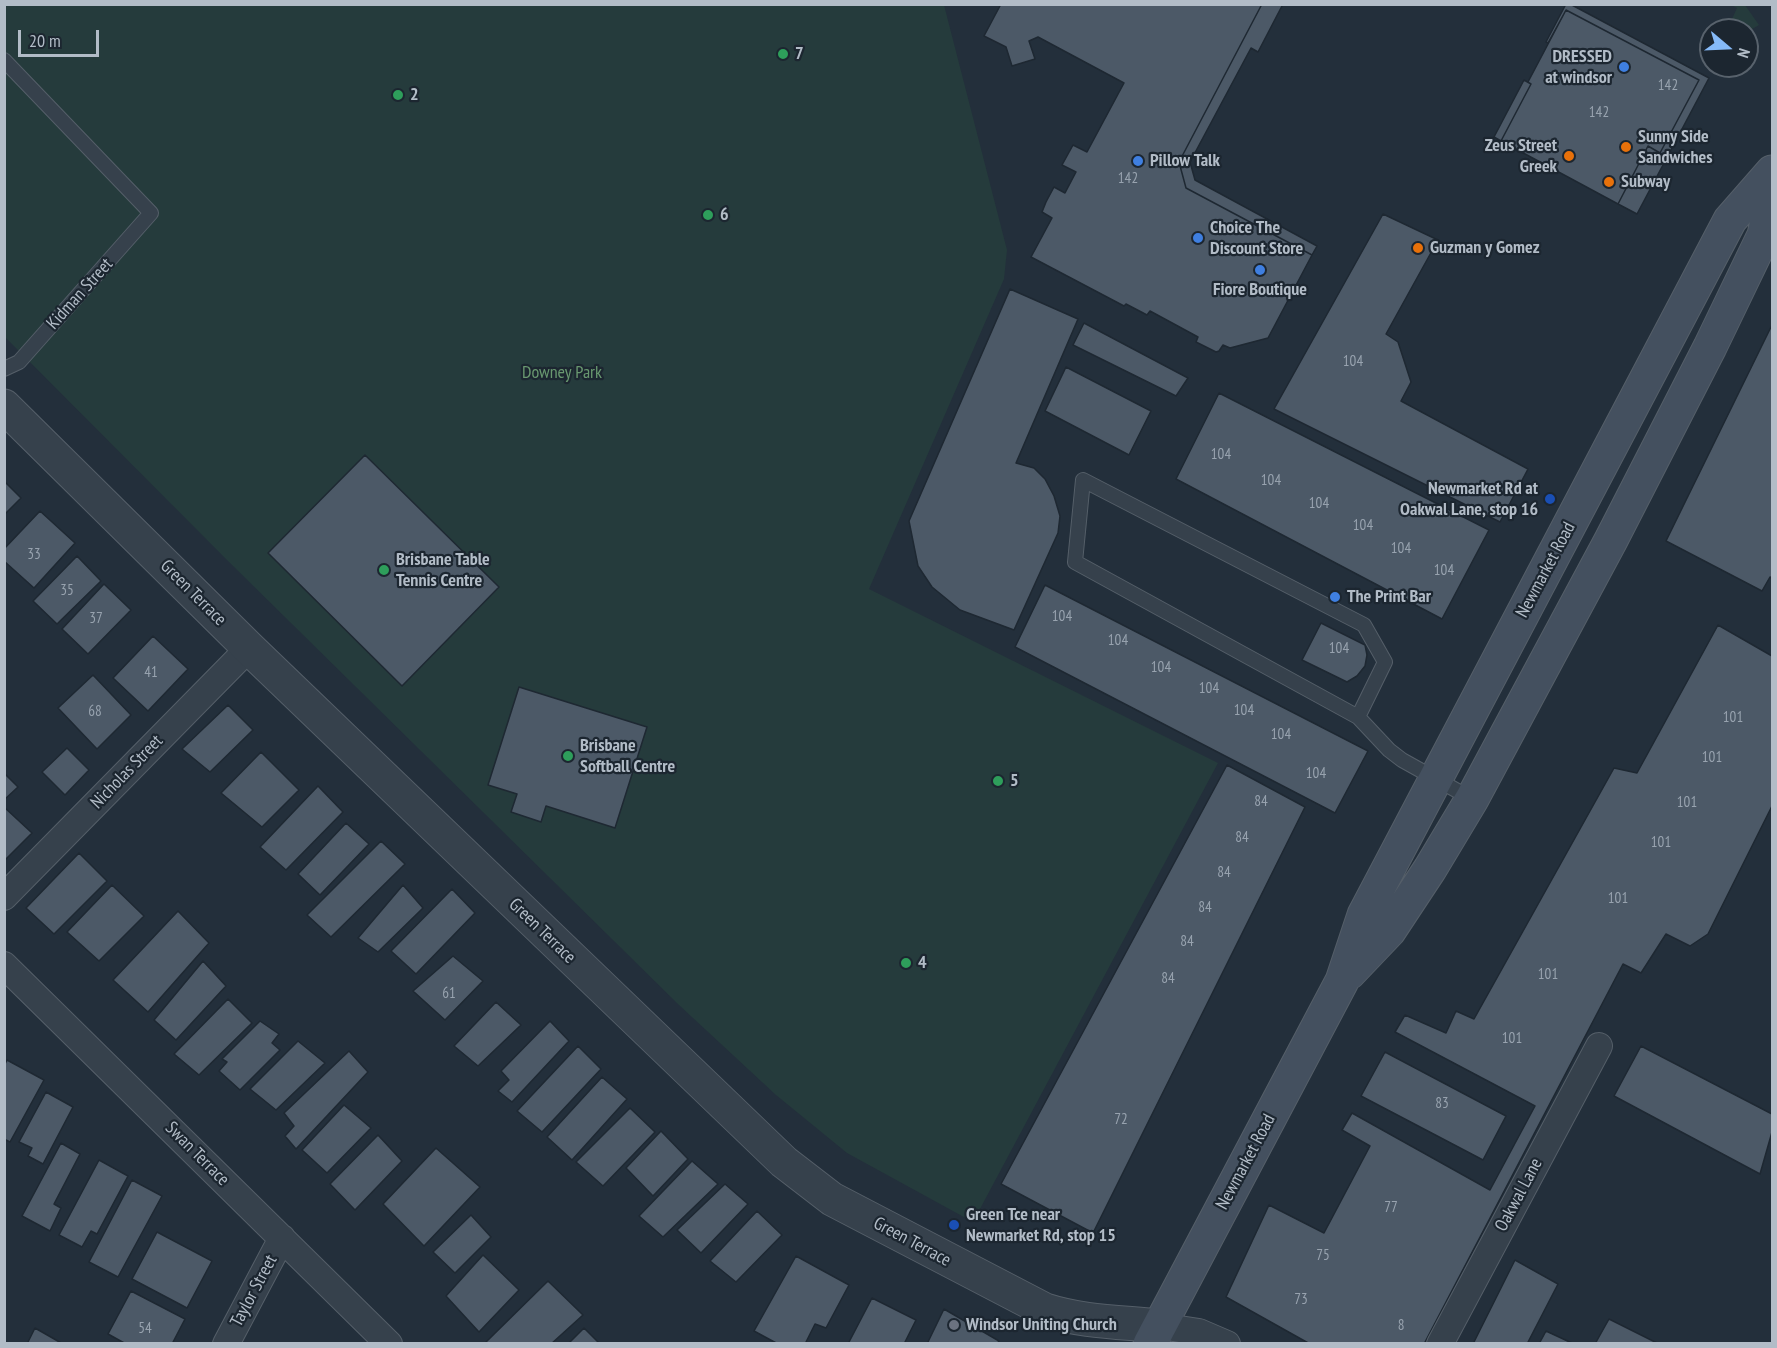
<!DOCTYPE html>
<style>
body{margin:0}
#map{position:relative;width:1777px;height:1348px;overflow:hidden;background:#232f3b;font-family:"PT Sans Narrow",sans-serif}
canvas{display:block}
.frame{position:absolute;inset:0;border:6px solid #b2bcc7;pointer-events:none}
.north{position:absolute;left:1699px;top:18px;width:60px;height:60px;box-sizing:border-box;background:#1c2630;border:2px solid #58626c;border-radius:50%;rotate:109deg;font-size:16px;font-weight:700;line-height:24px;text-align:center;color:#b2bcc7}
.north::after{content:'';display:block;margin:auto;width:21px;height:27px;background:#86baf8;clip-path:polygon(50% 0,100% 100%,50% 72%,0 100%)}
.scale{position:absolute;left:18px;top:30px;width:81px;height:27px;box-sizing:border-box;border:3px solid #b2bcc7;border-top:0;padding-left:8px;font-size:18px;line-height:21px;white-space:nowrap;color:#b2bcc7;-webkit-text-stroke:4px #1c2630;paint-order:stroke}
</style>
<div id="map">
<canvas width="1777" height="1348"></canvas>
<div class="frame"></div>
<div class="north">N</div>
<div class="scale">20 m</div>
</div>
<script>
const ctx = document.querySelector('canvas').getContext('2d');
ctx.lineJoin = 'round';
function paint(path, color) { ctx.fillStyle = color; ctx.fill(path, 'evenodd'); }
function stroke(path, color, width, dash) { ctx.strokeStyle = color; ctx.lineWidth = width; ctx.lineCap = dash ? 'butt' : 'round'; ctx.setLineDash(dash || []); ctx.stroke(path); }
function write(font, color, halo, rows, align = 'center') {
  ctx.font = font + ' "PT Sans Narrow",sans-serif'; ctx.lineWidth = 4.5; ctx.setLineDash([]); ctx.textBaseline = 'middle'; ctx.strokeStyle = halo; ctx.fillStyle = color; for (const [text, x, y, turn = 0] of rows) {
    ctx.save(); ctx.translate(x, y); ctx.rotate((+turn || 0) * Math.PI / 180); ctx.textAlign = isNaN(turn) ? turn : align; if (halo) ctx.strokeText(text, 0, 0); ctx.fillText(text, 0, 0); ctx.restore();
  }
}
paint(new Path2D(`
 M 4,5 L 944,5 L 1007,250 L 1004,279 L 869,589 L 1218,763 L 973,1222 L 847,1153 L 776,1095 L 679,1005 L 228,561 L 5,337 Z
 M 1731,5 L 1745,5 L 1759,25 L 1747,32 L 1747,30 L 1727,30 L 1737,8 Z`), '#253b3c');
const building = new Path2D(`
 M 1001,4 L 1262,4 L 1179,162 L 1186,188 L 1312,255 L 1268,338 L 1230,348 L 1223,345 L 1219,351 L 1216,352 L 1196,342 L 1198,337 L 1150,311 L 1147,315 L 1126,304 L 1124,306 L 1031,257 L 1052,218 L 1042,212 L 1046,202 L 1054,187 L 1065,193 L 1076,172 L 1062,165 L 1073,145 L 1087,152 L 1124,83 L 1038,37 L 1029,41 L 1035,59 L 1012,66 L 1006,47 L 984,36 Z
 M 1262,4 L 1283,4 L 1258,52 L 1251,48 L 1190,162 L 1195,180 L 1317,246 L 1312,255 L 1186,188 L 1179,162 Z
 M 1566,4 L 1570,4 L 1709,78 L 1637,214 L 1618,204 L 1648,146 L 1660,153 L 1699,80 L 1566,10 L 1548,43 L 1546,42 Z
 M 1566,10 L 1699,80 L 1660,153 L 1648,146 L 1618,204 L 1501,141 L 1531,84 L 1528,82 Z
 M 1524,80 L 1531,84 L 1501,141 L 1494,137 Z
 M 1383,214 L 1438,240 L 1386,334 L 1398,342 L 1411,382 L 1401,401 L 1528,469 L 1500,522 L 1274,409 Z
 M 1010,289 L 1078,319 L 1016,463 L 1034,468 L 1045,479 L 1054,496 L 1060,516 L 1058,533 L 1014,630 L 960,610 L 932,587 L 918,566 L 909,521 Z
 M 1084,323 L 1188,378 L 1176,396 L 1073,345 Z
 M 1772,325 L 1772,578 L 1770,577 L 1762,591 L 1666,541 Z
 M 1066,367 L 1151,411 L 1129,455 L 1045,411 Z
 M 1219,393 L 1489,530 L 1442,619 L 1176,479 Z
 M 365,455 L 499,587 L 402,686 L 268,553 Z
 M 4,481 L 21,498 L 4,515 Z
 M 40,511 L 75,543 L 34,588 L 4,561 L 4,549 Z
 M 77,556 L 101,581 L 57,624 L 33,601 Z
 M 104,584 L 131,610 L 88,654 L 62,629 Z
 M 1045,585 L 1368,751 L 1335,813 L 1015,647 Z
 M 1321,623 L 1365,645 L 1367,655 L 1365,666 L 1357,676 L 1347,682 L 1302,660 Z
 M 1718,625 L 1772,656 L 1772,806 L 1708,934 L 1690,946 L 1666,934 L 1641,973 L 1623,964 L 1424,1344 L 1310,1344 L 1226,1297 L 1269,1205 L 1324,1233 L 1370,1146 L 1342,1130 L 1352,1113 L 1490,1190 L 1535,1106 L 1395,1032 L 1405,1015 L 1446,1033 L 1456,1011 L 1474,1019 L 1614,768 L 1637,773 Z
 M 153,636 L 188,669 L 148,711 L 113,678 Z
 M 93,675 L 131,715 L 97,749 L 58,708 Z
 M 519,687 L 647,727 L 615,828 L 546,806 L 541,822 L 511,812 L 517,794 L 488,785 Z
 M 228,705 L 253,730 L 210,772 L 182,749 Z
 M 67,748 L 89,770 L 65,795 L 42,772 Z
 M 261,752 L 299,790 L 262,827 L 221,793 Z
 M 1227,765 L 1305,807 L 1093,1233 L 1001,1184 Z
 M 4,773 L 18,787 L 4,800 Z
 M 318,786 L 343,812 L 286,870 L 260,847 Z
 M 4,807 L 32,833 L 4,861 Z
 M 346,823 L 369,844 L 320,895 L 298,874 Z
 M 381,841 L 405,864 L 331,937 L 307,915 Z
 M 79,853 L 107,881 L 54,934 L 26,908 Z
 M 112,885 L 144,916 L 99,961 L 67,932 Z
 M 403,885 L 423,908 L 378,952 L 358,938 Z
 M 452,889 L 475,913 L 416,974 L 391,951 Z
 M 178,911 L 209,943 L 148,1012 L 113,980 Z
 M 453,956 L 483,981 L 445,1020 L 413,991 Z
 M 203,961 L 226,986 L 176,1040 L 154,1020 Z
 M 228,999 L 252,1023 L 199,1075 L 174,1054 Z
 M 496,1002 L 521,1025 L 478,1066 L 454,1046 Z
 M 260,1021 L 279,1034 L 272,1043 L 280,1050 L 240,1090 L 219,1071 L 227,1062 L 222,1059 Z
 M 550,1021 L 569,1041 L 512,1102 L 498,1091 L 509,1080 L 501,1071 Z
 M 298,1041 L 325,1063 L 276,1110 L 250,1089 Z
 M 578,1046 L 601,1069 L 542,1132 L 517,1111 Z
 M 1641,1046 L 1772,1114 L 1772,1132 L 1760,1174 L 1614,1096 Z
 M 349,1051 L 368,1072 L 296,1149 L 285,1136 L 294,1126 L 284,1113 Z
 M 1385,1052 L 1506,1116 L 1483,1160 L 1361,1096 Z
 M 7,1060 L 44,1080 L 10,1142 L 4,1139 L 4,1066 Z
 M 602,1077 L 627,1099 L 572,1160 L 547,1137 Z
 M 46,1092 L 73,1107 L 43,1164 L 28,1156 L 32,1148 L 19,1142 Z
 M 344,1105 L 371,1128 L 327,1173 L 302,1150 Z
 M 630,1108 L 655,1132 L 603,1186 L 576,1162 Z
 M 661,1131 L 688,1159 L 653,1196 L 626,1168 Z
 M 378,1135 L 402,1161 L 355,1210 L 330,1184 Z
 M 61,1143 L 80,1154 L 54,1204 L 61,1208 L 50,1231 L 22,1216 Z
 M 436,1148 L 480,1187 L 424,1246 L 383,1204 Z
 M 99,1160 L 128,1176 L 97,1234 L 91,1231 L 82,1247 L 59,1235 Z
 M 692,1161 L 718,1184 L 663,1237 L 639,1216 Z
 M 132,1180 L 162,1196 L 118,1277 L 89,1262 Z
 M 725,1184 L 748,1204 L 701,1253 L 677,1230 Z
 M 757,1211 L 782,1235 L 736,1282 L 710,1261 Z
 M 471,1215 L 491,1237 L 455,1273 L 433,1252 Z
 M 157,1232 L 212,1261 L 187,1308 L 132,1279 Z
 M 483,1255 L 519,1290 L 479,1332 L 446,1296 Z
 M 796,1256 L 849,1285 L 826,1328 L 815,1324 L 805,1344 L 778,1344 L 754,1331 Z
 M 1515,1260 L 1558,1284 L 1527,1344 L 1473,1344 Z
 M 548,1281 L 583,1315 L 551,1344 L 484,1344 Z
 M 131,1291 L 185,1319 L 172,1344 L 126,1344 L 108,1334 Z
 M 872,1298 L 916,1320 L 904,1344 L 848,1344 Z
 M 944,1309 L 999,1341 L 997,1344 L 927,1344 Z
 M 1609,1319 L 1659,1344 L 1595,1344 Z
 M 35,1328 L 63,1344 L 27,1344 Z
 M 584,1328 L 600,1344 L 568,1344 Z
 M 1546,1331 L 1574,1344 L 1539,1344 Z`);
paint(building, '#4c5967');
stroke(building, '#1e2832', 1.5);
const service = new Path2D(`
 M 4,60 L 151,213 L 19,362 L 4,369
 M 1358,717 L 1385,662 L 1364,625 L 1083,480 L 1075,562 L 1358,717 L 1389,750 L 1402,760 L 1472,799`);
const minor = new Path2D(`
 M 4,897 L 249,648
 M 4,965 L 389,1344
 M 1160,1326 L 1199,1332 L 1227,1344
 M 226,1344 L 282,1238
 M 1440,1344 L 1599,1046`);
const tertiary = new Path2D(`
 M 4,406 L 249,648 L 784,1162 L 832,1199 L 1045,1310 C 1082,1322 1121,1322 1160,1326`);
const secondary = new Path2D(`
 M 1349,973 L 1389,931 L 1430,869 L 1472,799 L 1611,540 L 1710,347 L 1764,235 L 1772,198
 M 1150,1344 L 1342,981 L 1364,915 L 1730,220 L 1772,172`);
stroke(service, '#555f69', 16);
stroke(minor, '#555f69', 28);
stroke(tertiary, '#555f69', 35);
stroke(secondary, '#555f69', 35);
stroke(service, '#36414c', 14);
stroke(minor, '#36414c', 26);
stroke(tertiary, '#36414c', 33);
stroke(secondary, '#44505f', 33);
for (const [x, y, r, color] of [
 [783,54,6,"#2e9e5b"],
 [1624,67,6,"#3f7fe0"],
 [398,95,6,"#2e9e5b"],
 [1626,147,6,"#e8710a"],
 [1569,156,6,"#e8710a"],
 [1138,161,6,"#3f7fe0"],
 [1609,182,6,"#e8710a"],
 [708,215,6,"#2e9e5b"],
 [1198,238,6,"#3f7fe0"],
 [1418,248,6,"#e8710a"],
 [1260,270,6,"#3f7fe0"],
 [1550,499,6,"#1a4fb4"],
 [384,570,6,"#2e9e5b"],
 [1335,597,6,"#3f7fe0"],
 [568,756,6,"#2e9e5b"],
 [998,781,6,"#2e9e5b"],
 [906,963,6,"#2e9e5b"],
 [954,1225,6,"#1a4fb4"],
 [954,1325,6,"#6b7280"]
]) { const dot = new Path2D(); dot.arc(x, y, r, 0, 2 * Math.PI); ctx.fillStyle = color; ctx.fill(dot); stroke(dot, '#1c2630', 2); }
write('15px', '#98a3af', null, [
 ["142",1668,86],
 ["142",1599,113],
 ["142",1128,179],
 ["104",1353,362],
 ["104",1221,455],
 ["104",1271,481],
 ["104",1319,504],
 ["104",1363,526],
 ["104",1401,549],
 ["33",34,555],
 ["104",1444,571],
 ["35",67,591],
 ["104",1062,617],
 ["37",96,619],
 ["104",1118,641],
 ["104",1339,649],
 ["104",1161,668],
 ["41",151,673],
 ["104",1209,689],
 ["104",1244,711],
 ["68",95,712],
 ["101",1733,718],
 ["104",1281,735],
 ["101",1712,758],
 ["104",1316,774],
 ["84",1261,802],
 ["101",1687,803],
 ["84",1242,838],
 ["101",1661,843],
 ["84",1224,873],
 ["101",1618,899],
 ["84",1205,908],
 ["84",1187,942],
 ["101",1548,975],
 ["84",1168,979],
 ["61",449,994],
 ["101",1512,1039],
 ["83",1442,1104],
 ["72",1121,1120],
 ["77",1391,1208],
 ["75",1323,1256],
 ["73",1301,1300],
 ["8",1401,1326],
 ["54",145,1329]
]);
write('bold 18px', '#b2bcc7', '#1c2630', [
 ["7",795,54],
 ["DRESSED",1612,57,"right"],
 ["at windsor",1612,78,"right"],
 ["2",410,95],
 ["Sunny Side",1638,137],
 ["Sandwiches",1638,158],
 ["Zeus Street",1557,146,"right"],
 ["Greek",1557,167,"right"],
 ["Pillow Talk",1150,161],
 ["Subway",1621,182],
 ["6",720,215],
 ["Choice The",1210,228],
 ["Discount Store",1210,249],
 ["Guzman y Gomez",1430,248],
 ["Fiore Boutique",1260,290,"center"],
 ["Newmarket Rd at",1538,489,"right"],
 ["Oakwal Lane, stop 16",1538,510,"right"],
 ["Brisbane Table",396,560],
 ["Tennis Centre",396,581],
 ["The Print Bar",1347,597],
 ["Brisbane",580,746],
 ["Softball Centre",580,767],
 ["5",1010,781],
 ["4",918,963],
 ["Green Tce near",966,1215],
 ["Newmarket Rd, stop 15",966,1236],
 ["Windsor Uniting Church",966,1325]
], 'left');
write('18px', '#b2bcc7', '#1c2630', [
 ["Kidman Street",80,294,-48],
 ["Newmarket Road",1546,570,-62],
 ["Green Terrace",193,593,45],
 ["Nicholas Street",127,772,-46],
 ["Green Terrace",542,931,44],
 ["Swan Terrace",197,1154,45],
 ["Newmarket Road",1246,1162,-62],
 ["Oakwal Lane",1519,1195,-62],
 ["Green Terrace",912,1242,28],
 ["Taylor Street",254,1291,-62]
]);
write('18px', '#699870', '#1c2630', [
 ["Downey Park",562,373]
]);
</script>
